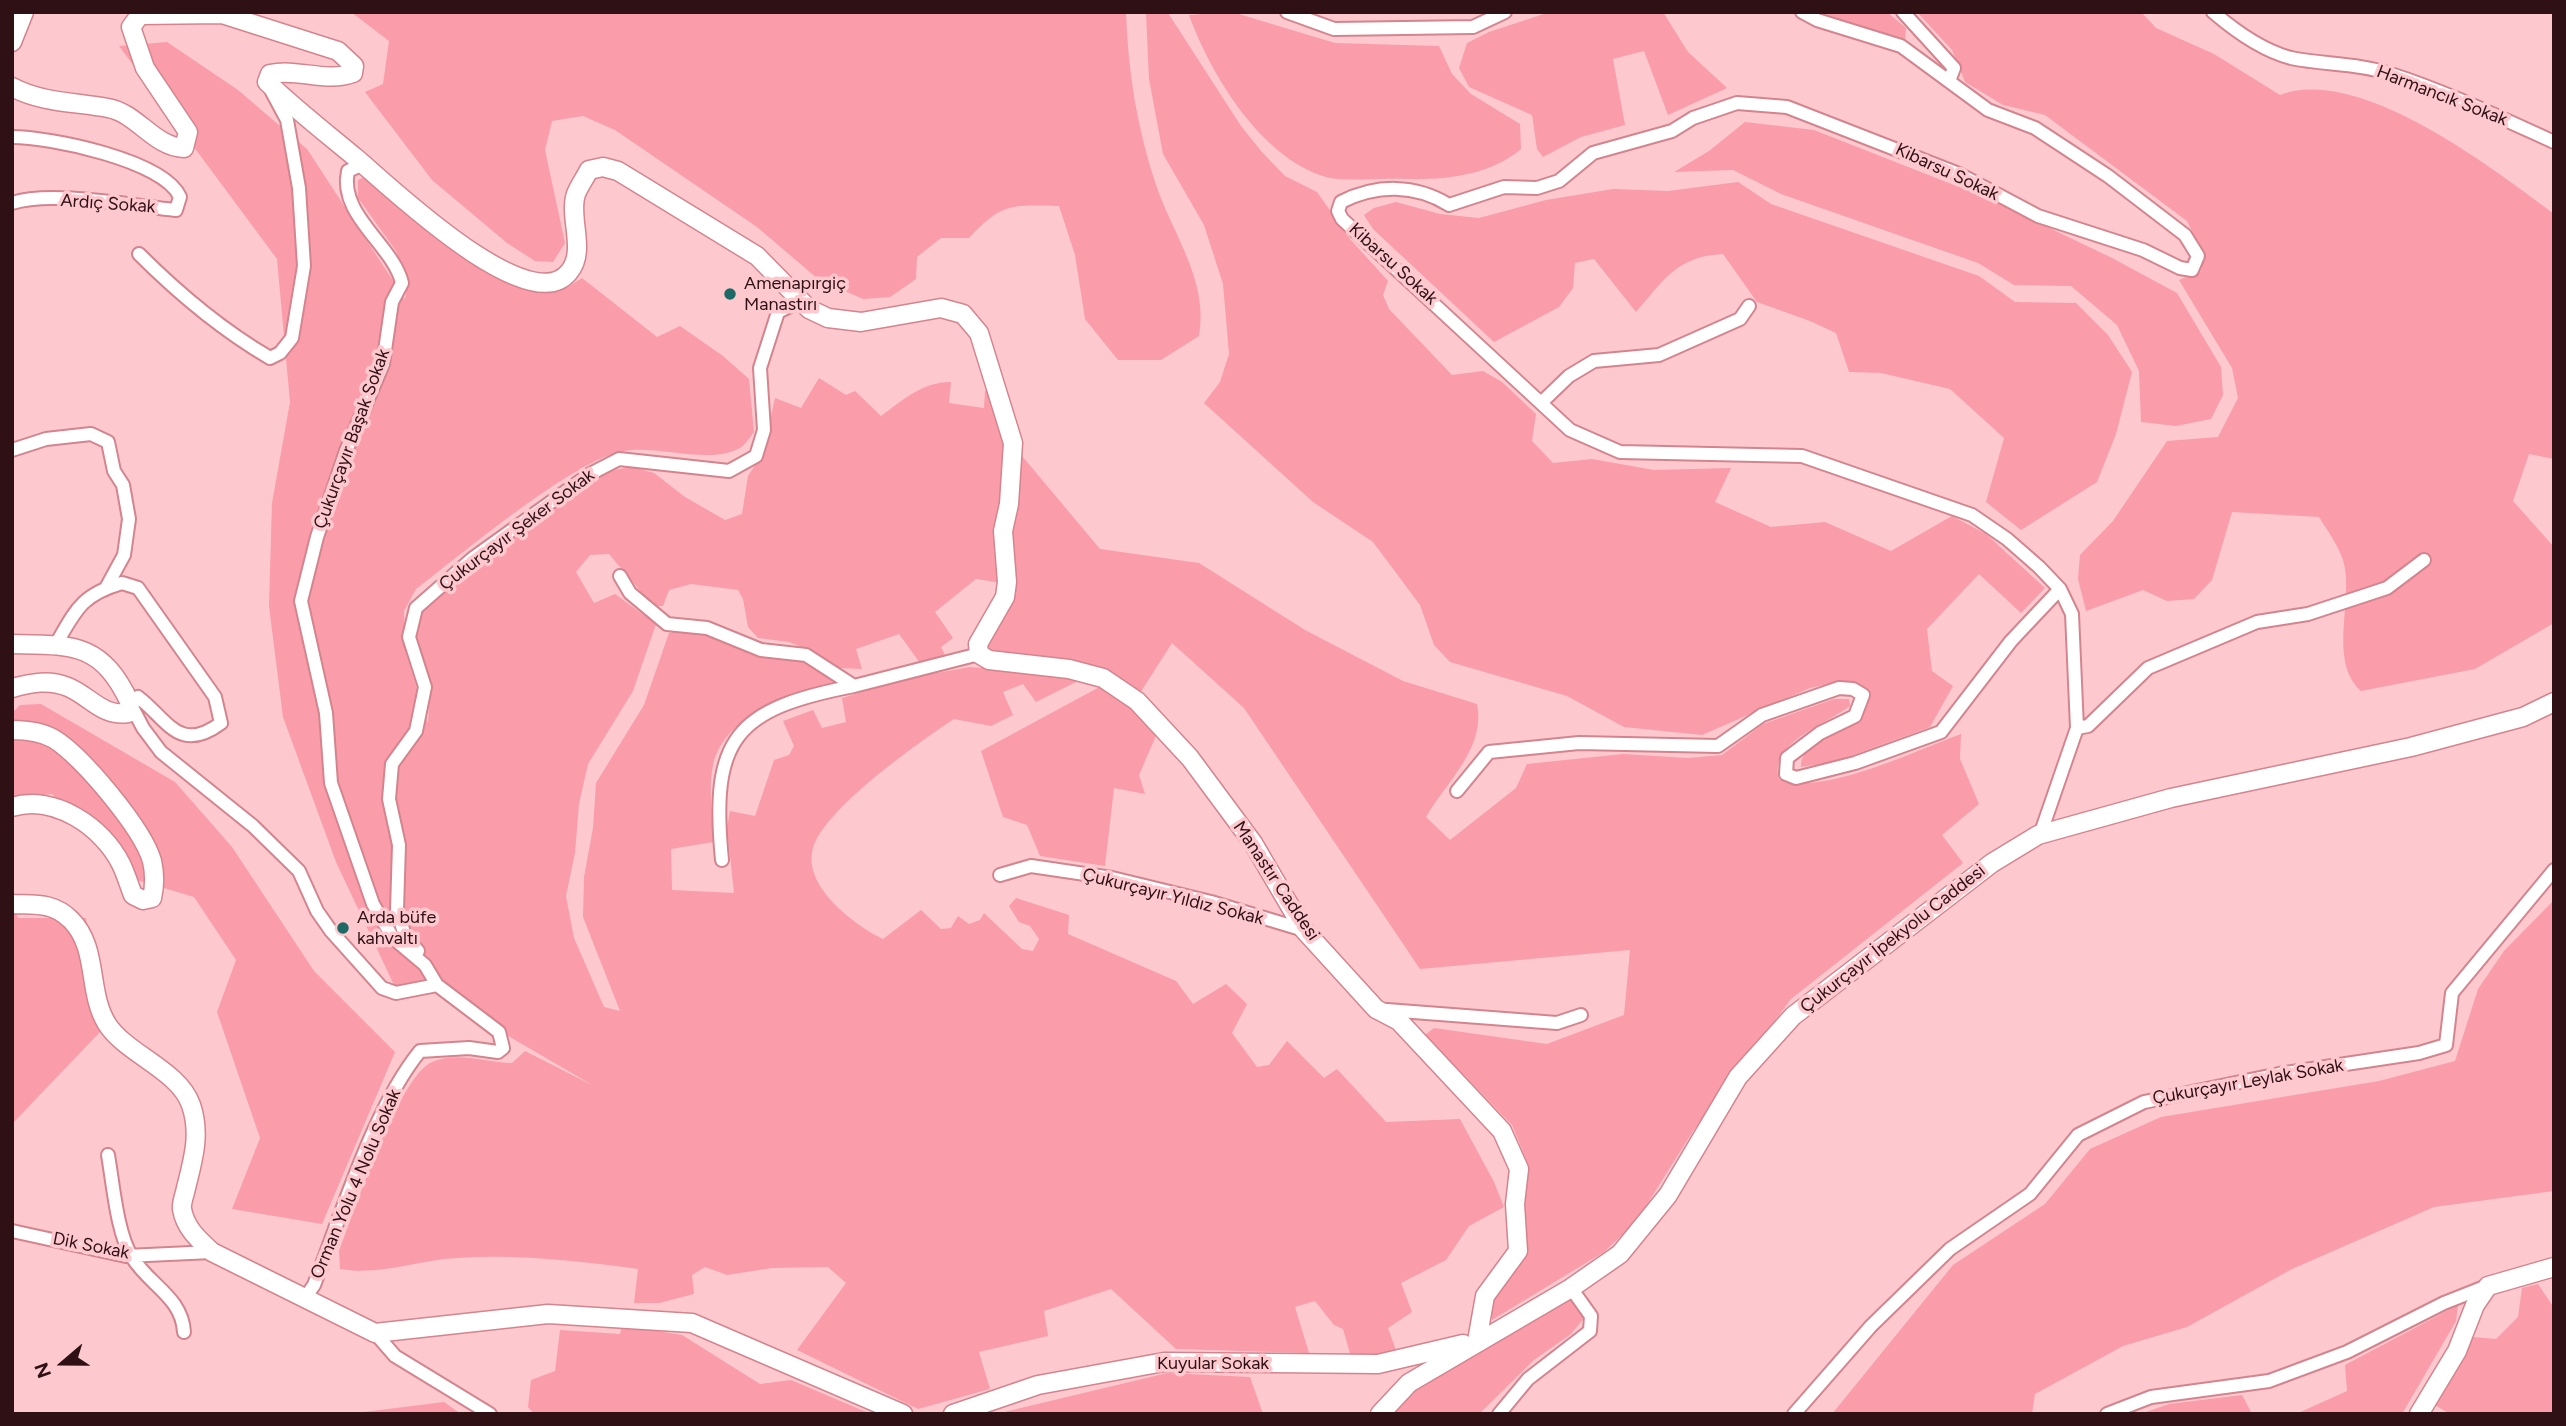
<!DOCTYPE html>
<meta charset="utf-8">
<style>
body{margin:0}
#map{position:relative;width:2566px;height:1426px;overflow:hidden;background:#fdc9ce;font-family:Figtree,sans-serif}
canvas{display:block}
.frame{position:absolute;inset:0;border:14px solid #2e1015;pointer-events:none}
.north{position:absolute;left:28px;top:1328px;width:70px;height:70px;-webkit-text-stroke:5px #fdc9ce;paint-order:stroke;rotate:250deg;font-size:19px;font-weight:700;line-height:28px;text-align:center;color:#2e1015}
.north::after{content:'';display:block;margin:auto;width:24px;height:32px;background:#2e1015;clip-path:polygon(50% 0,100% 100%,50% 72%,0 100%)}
</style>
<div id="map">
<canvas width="2566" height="1426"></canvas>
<div class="frame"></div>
<div class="north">N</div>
</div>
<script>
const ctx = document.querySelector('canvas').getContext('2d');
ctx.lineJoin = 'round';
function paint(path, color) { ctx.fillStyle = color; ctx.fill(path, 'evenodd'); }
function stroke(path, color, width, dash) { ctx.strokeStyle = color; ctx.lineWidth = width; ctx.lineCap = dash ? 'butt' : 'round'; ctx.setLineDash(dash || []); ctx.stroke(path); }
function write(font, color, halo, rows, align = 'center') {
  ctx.font = font + ' Figtree,sans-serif'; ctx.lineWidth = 7; ctx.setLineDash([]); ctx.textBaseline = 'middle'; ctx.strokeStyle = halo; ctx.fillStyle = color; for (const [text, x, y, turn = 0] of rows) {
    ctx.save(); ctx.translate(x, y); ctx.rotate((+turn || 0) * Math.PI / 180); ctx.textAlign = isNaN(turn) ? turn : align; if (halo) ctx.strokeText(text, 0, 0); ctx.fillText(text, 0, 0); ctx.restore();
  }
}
paint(new Path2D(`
 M 351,12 L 1126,12 C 1128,72 1137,128 1156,185 C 1173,235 1209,281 1199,336 L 1161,360 L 1118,360 L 1085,319 L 1075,255 L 1059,206 C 1013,205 1002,202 969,238 L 941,238 L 917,257 L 916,279 L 890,297 L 863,299 L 818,279 L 757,227 L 615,130 L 583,116 L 552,121 L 545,150 L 565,243 L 553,262 L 535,261 L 507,243 L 432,180 L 365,92 L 383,84 L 389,41 Z
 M 1146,12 L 1168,13 L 1241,126 L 1261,151 L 1285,176 L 1317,192 L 1350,239 L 1388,281 L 1383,295 L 1389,309 L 1452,375 L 1483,371 L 1502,382 L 1536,414 L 1532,441 L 1553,463 L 1592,459 L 1654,470 L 1731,468 L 1715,502 L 1771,527 L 1825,522 L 1891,551 L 1952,516 L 1986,534 L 2045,588 L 2021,613 L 1979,574 L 1927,629 L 1932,671 L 1953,686 L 1930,727 L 1834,762 L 1801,767 C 1801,731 1867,735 1870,692 L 1859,684 L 1842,681 L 1810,688 L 1702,735 L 1624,727 L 1567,696 L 1450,662 L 1434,645 L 1420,605 L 1373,542 L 1313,502 L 1204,403 L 1220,382 L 1229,354 L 1223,284 L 1204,225 L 1163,154 L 1149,79 Z
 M 1232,12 L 1335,43 L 1439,46 L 1452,74 L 1471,94 L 1520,124 L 1521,149 C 1489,176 1445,180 1405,179 C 1385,178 1343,182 1326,177 C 1261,158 1211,75 1189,15 Z
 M 1550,12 L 1663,12 L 1688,52 L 1727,88 L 1668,115 L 1644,51 L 1613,59 L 1625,125 L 1581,137 L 1543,157 L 1537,149 L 1532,115 L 1469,87 L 1459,68 L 1467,43 L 1489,32 Z
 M 1819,12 L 1887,12 L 1906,28 L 1905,41 Z
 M 1917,12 L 2141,12 L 2156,28 L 2214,54 L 2280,95 C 2359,65 2492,168 2554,214 L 2554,459 L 2529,454 L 2513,501 L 2554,547 L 2554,623 L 2475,669 L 2361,691 C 2327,660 2355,599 2343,560 C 2338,545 2327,530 2319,517 L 2232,512 L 2212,580 L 2194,599 L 2167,601 L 2143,590 L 2086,611 L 2078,579 L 2080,555 L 2113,521 L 2167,441 L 2218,437 L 2238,398 L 2232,368 L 2179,280 L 2201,271 L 2204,255 L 2187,221 L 2045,115 L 2003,105 L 1965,82 L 1952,50 Z
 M 167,42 L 238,90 L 307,149 L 405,299 L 408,281 L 396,251 L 358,198 L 358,180 L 366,176 C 406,213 498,303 558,291 C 566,290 575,282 582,278 L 657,337 L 680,326 L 723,356 L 749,379 L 754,432 C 750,437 745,445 740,448 C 710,465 657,445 624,451 C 574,459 461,555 416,589 L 404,611 L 406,654 L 428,724 L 430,679 L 414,636 L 420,609 L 478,559 L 607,471 L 632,467 L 654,473 L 685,497 L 725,520 L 742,514 L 748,476 L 763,453 L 775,398 L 801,408 L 819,378 L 846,395 L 855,391 L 881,416 C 903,400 922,382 951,382 L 949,403 L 984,408 L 985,391 L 992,391 L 1009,444 L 1002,583 L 976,579 L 935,612 L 953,638 L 941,647 L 946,657 L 920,663 L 899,634 L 856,649 L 862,669 L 839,668 L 814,652 L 789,642 L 758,638 L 748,627 L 743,599 L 738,590 L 691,584 L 669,590 L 663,606 L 653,606 L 609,554 L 590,555 L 576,572 L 594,603 L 615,594 L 656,624 L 633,691 L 588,764 L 579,804 L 575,853 L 566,896 L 574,938 L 604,1007 L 620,1011 L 583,917 L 584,877 L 593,828 L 596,783 L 644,705 L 669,633 C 698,625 773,648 803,658 C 816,663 828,674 840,682 C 795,696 726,711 713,765 C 708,789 713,818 713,842 L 671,849 L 672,890 L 734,893 L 727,828 L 730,811 L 755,816 L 774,760 L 789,755 L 794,746 L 783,721 L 813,710 L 822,728 L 846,722 L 842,698 L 909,678 L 970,667 L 1086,677 L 1036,702 L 1023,684 L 1003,692 L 1013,715 L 991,726 L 954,719 C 919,742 824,809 813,848 C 802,886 854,925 883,939 L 921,910 L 941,929 L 951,928 L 958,916 L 969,924 L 980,920 L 984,913 L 1022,949 L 1033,951 L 1039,939 L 1030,926 L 1019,922 L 1009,906 L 1016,898 L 1069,915 L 1068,934 L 1176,981 L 1193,1004 L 1226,984 L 1247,1004 L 1232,1033 L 1257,1067 L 1269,1065 L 1287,1041 L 1324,1078 L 1337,1069 L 1386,1122 L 1460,1119 L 1494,1182 L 1504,1207 L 1469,1226 L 1446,1260 L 1401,1283 L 1412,1312 L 1388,1328 L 1397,1353 L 1351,1357 L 1343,1329 L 1334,1325 L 1315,1301 L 1295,1307 L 1309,1353 L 1176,1349 L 1111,1289 L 1044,1311 L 1048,1336 L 979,1352 L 990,1389 L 918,1409 L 797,1350 L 846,1283 L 828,1267 L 772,1268 L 727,1275 L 705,1267 L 692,1275 L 694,1294 L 659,1303 L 634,1303 L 638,1269 C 578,1261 517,1254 457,1258 C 417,1260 380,1276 340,1269 L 339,1251 C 354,1213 398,1077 432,1062 C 457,1051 485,1062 512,1063 L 525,1051 L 594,1086 L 510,1037 L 441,979 L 407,987 L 394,985 L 336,862 L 283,717 L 269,606 L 272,503 L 290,402 L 277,259 L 119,46 Z
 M 1745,122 L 1814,130 L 1987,198 L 2112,258 L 2177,293 L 2221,367 L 2223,395 L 2211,419 L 2176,426 L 2141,422 L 2139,371 L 2117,325 L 2071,286 L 2014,285 L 1978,263 L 1781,194 L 1733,170 L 1674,172 L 1709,151 Z
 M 1738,182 L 1771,204 L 1979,276 L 2015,302 L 2076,303 L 2108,335 L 2132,372 L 2116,434 L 2097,482 L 2021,530 L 1986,502 L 2004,438 L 1950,389 L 1881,373 L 1849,372 L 1836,333 L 1810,321 L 1757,302 L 1723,254 C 1677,256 1664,280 1636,312 L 1594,259 L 1575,263 L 1573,288 L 1559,307 L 1494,342 L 1373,229 L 1364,215 L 1374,208 L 1396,202 L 1440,214 L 1479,218 L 1546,200 L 1613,189 L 1668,191 Z
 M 1022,456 L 1100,549 L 1199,563 L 1305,630 L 1403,681 L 1477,704 C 1486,748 1447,781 1426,817 L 1450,840 L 1516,788 L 1527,764 L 1623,754 L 1688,758 L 1722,755 L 1763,724 L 1834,699 L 1849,699 L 1850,706 C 1825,725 1769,742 1779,779 C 1821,797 1917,750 1961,734 L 1960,759 L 1979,804 L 1942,835 L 1963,863 L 1791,999 L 1693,1131 L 1636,1222 L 1604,1252 L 1492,1320 L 1492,1297 L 1527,1251 L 1524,1204 L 1528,1164 L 1512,1125 L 1425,1035 L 1434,1028 L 1547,1044 L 1624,1015 L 1630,950 L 1420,969 L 1244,708 L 1172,643 L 1140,693 L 1082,663 L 1025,654 L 990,653 L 986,646 L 991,635 Z
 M 1105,684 L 1158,731 L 1139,775 L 1145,794 L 1114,788 L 1105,866 L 1040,856 L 1027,825 L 1003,817 L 981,751 Z
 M 41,704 L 175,782 L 232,847 L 314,971 L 395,1052 L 322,1224 L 232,1209 L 260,1138 L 217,1012 L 236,960 L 194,897 L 137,880 L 52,794 L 12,799 L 12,713 L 20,705 Z
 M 2554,900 L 2554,1191 L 2434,1207 L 2292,1269 L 2187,1327 L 2123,1346 L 2035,1394 L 2032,1414 L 1832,1414 L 1953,1265 L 2045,1204 L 2090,1149 L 2161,1117 L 2379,1081 L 2455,1061 L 2478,989 L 2504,951 Z
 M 12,901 L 18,918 L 86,918 L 100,1032 L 12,1124 Z
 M 2538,1284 L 2554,1308 L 2554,1414 L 2450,1414 L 2433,1404 L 2473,1337 L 2496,1339 L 2518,1317 L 2522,1288 Z
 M 1571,1298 L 1584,1318 L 1571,1334 L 1534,1360 L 1479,1414 L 1388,1414 L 1414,1391 Z
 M 2458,1305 L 2456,1321 L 2402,1414 L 2296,1414 L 2347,1391 L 2345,1365 Z
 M 622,1325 L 682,1335 L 760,1384 L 791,1380 L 871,1414 L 534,1414 L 528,1407 L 531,1380 L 555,1371 L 560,1330 L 620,1334 Z
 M 1167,1373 L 1250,1377 L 1263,1414 L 996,1414 Z
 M 2242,1395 L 2252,1414 L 2140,1414 L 2169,1404 Z
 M 444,1402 L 461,1414 L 359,1414 L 364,1412 Z`), '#fa9ca9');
const street = new Path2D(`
 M 1287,12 L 1334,29 L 1473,27 L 1505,12
 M 1802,12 L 1817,20 L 1901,46 L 1988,110 L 2035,128 L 2108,176 L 2185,235 L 2198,256 L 2192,270 L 2180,268 L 2143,250 L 2038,216 L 1959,174 L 1787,107 L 1737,103 L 1693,118 L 1672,131 L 1593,153 L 1559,181 L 1537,188 L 1504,187 L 1449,205 C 1415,184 1377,184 1341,202 L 1338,211 L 1342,219 L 1570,430 L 1620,452 L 1802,456 L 1972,515 L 2007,539 L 2039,567 L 2060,589 L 2072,614 L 2077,728 L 2040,835
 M 1903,12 L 1954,68 L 1949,81
 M 2213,12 C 2234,30 2264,51 2291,58 C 2325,65 2357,63 2391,74 C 2447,92 2501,118 2554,142
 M 12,137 C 49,137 164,160 180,197 L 176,210 C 133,206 52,190 12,203
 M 139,254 C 178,293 222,330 270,358 L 280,353 L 292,338 L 304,266 L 299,188 L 287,120 L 272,92
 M 1542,402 L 1569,376 L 1594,361 L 1659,355 L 1740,319 L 1749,306
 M 12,450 L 46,439 L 91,434 L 108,442 L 114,471 L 123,485 L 129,519 L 124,555 L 106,588
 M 620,576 L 630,593 L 667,624 L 707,628 L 761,650 L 806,655 L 854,686 L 979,654
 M 56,644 C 76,610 81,595 122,583 L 138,588 L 215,697 L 221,723 C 179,754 168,720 138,697 L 130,703 L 143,728 L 161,752 L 253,826 L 299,871 L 317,911 L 331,931 L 382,988 L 396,993 L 437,985
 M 2077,728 L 2088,726 L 2148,668 L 2257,622 L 2308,614 L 2387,588 L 2424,560
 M 1457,791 L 1489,752 L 1579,743 L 1718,746 L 1762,715 L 1839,688 L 1853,689 L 1863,695 L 1855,716 L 1820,733 L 1787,758 L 1786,774 L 1796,778 L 1855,763 L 1941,732 L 2011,641 L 2060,589
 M 722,860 C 710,738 735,709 854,686
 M 1000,875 L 1031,866 L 1112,878 L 1211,902 L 1304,930
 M 418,951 L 405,936 L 397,910 L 399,845 L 389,799 L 392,764 L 416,731 L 425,687 L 409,637 L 416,608 L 473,558 L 590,474 L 619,459 L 729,471 L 756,456 L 764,430 L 760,368 L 778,312 L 800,301
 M 1387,1010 L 1557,1023 L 1581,1015
 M 108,1155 C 113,1183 117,1234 132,1257 C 149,1285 182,1297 184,1332
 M 12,1231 L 126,1256 L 212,1252
 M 305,1298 L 314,1285 C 342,1214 373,1109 420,1051 L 469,1048 L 498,1052 L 503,1048 L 499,1032 L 437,985 L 425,965 L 393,938 L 373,904 L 331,783 L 326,713 L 301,601 L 317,537 L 346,451 L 383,364 L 392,302 L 402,283 C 393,245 338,215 348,171 L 363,164
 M 375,1333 L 395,1356 L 490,1414
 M 1499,1414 L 1528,1379 L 1590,1331 L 1591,1316 L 1571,1288
 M 1794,1414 L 1871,1326 L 1950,1249 L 2030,1194 L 2078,1135 L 2144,1102 L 2279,1074 L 2419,1053 L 2446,1045 L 2452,993 L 2554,870
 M 2107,1414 L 2151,1397 L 2269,1381 L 2347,1352 L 2444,1303 L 2487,1286`);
const secondary = new Path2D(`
 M 12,42 L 24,12
 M 12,87 C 42,103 76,102 108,108 C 137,113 154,147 184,148 L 188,132 L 145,68 L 131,27 L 140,15 L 222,14 L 338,51 L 354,66 L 353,73 C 326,83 298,68 270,74 L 267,82 C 295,109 326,133 356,158 C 387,184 530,322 569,272 C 587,251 568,217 576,194 C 579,186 585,178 589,170 L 603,167 L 618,171 L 757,256 L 809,309 L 828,318 L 861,322 L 941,308 L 963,314 L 979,333 L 1013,443 L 1009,504 L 1003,531 L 1007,582 L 1005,597 L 978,644 L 979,654 L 989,660 L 1069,669 L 1103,678 L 1137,701 L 1190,758 L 1253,843 L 1304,930 L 1376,1009 L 1399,1021 L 1502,1131 L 1519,1169 L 1515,1204 L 1518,1251 L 1485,1296 L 1477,1341
 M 12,644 C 73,645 101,642 130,703 L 128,713 C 102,717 90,696 68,687 C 49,679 31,683 12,688
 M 12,730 C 26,730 42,732 54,739 C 82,756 143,829 152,861 C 155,874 155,885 152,898 L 143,900 L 133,895 C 129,885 126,874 121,864 C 103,827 54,794 12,807
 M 12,904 C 36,905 53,902 71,920 C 99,948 87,992 107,1024 C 126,1054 179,1070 191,1105 C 201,1134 193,1160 186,1188 C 185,1194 181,1203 182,1209 C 185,1228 199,1240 212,1252 L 375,1333 L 548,1314 L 692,1323 L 903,1414
 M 953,1414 L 1038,1385 L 1164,1362 L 1378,1364 L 1463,1344
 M 1380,1414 L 1409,1383 L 1571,1288 L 1620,1254 L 1668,1195 L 1738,1077 L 1793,1016 L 1992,863 L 2038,835 L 2171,798 L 2411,747 L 2523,717 L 2554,702
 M 2419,1414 L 2457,1351 L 2475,1305 L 2488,1286 L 2554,1267`);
stroke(street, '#d4848e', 16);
stroke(secondary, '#d4848e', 21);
stroke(street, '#fff', 12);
stroke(secondary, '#fff', 18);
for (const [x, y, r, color] of [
 [730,294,7,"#1c6966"],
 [343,928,7,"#1c6966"]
]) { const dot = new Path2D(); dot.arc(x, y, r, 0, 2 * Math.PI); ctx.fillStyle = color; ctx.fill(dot); stroke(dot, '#fdc9ce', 2.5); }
write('18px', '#2e1015', '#fdc9ce', [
 ["Harmancık Sokak",2442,96,21],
 ["Kibarsu Sokak",1947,172,25],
 ["Ardıç Sokak",108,204,4],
 ["Kibarsu Sokak",1393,264,42],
 ["Çukurçayır Başak Sokak",352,439,-70],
 ["Çukurçayır Şeker Sokak",517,530,-37],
 ["Manastır Caddesi",1276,881,56],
 ["Çukurçayır Yıldız Sokak",1173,897,14],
 ["Çukurçayır İpekyolu Caddesi",1893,939,-38],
 ["Çukurçayır Leylak Sokak",2248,1082,-10],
 ["Orman Yolu 4 Nolu Sokak",356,1184,-67],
 ["Dik Sokak",91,1246,11],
 ["Kuyular Sokak",1213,1364]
]);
write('18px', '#2e1015', '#fdc9ce', [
 ["Amenapırgiç",744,284],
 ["Manastırı",744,305],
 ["Arda büfe",357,918],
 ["kahvaltı",357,939]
], 'left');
</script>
